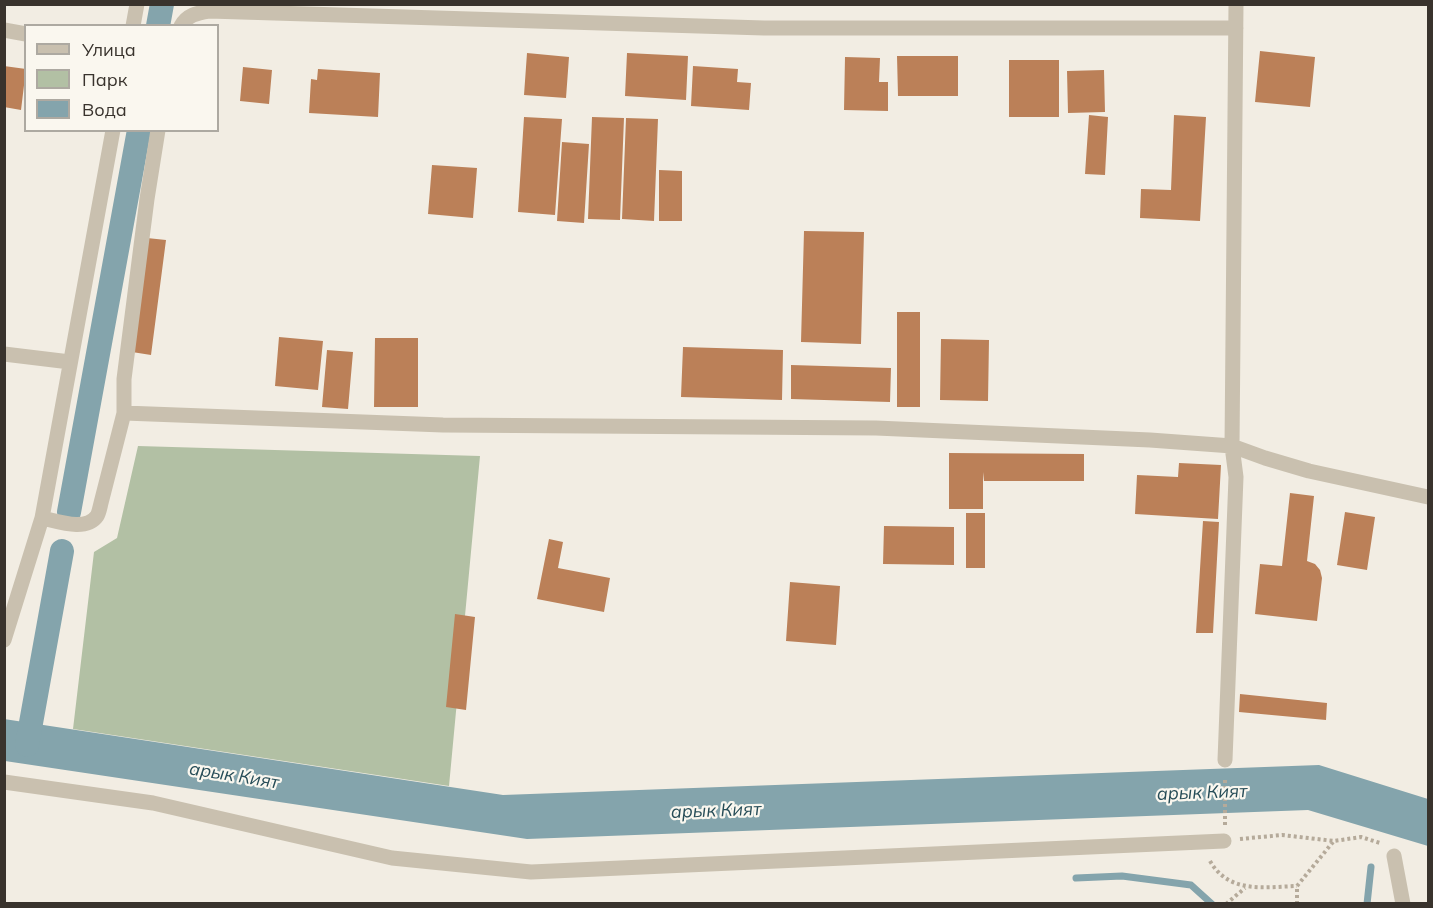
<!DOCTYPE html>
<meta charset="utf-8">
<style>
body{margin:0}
#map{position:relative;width:1433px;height:908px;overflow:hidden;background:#f2ede3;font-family:Mulish,sans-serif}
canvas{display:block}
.frame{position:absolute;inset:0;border:6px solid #39332d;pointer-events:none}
.legend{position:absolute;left:24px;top:24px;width:195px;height:108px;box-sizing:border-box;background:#faf7ef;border:2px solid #ada9a1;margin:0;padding:8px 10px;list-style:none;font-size:18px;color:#39332d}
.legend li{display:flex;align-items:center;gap:12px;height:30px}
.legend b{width:30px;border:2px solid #ada9a1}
</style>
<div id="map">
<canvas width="1433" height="908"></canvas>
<div class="frame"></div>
<ul class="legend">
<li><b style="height:8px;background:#c9c0af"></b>Улица</li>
<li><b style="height:16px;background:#b2c0a4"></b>Парк</li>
<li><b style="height:16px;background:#84a4ac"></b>Вода</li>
</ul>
</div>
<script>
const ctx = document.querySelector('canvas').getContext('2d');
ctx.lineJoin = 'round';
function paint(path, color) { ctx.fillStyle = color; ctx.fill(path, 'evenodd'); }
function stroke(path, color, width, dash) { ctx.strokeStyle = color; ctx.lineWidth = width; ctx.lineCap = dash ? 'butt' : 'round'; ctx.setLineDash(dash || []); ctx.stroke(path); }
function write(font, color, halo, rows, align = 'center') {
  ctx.font = font + ' Mulish,sans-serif'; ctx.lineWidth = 4.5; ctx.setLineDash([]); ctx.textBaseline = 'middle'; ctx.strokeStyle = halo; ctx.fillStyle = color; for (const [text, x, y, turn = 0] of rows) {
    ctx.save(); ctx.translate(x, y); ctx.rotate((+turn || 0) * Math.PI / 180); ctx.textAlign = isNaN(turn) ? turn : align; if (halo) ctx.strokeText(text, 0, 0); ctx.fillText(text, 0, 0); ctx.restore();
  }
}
paint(new Path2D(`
 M 138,446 L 480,456 L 449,786 L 73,729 L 94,552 L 117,538 Z`), '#b2c0a4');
paint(new Path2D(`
 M 4,719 L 503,795 L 1319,765 L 1428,799 L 1428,846 L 1308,810 L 527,839 L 5,761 Z`), '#84a4ac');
stroke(new Path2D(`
 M 1076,878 L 1122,876 L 1191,885 L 1212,904
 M 1367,904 L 1371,867`), '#84a4ac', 7);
stroke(new Path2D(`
 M 158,26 L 162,4
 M 69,512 L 139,130
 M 27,745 L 62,551`), '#84a4ac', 24);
paint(new Path2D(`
 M 1260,51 L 1315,57 L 1310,107 L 1255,102 Z
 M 527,53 L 569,57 L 566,98 L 524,95 Z
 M 627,53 L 688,56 L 686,100 L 625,96 Z
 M 897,56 L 958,56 L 958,96 L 898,96 Z
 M 845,57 L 880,58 L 879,82 L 888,82 L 888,111 L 844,110 Z
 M 1009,60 L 1059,60 L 1059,117 L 1009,117 Z
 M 4,66 L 26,69 L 21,110 L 4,107 Z
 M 693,66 L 738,69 L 737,82 L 751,83 L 749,110 L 691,106 Z
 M 243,67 L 272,70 L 269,104 L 240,101 Z
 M 318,69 L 380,73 L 378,117 L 309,113 L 311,79 L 317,80 Z
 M 1104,70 L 1105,112 L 1068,113 L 1067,71 Z
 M 1089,115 L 1108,117 L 1105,175 L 1085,174 Z
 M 1174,115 L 1206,117 L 1200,221 L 1140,218 L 1141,189 L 1171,190 Z
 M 524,117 L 562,119 L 555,215 L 518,212 Z
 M 592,117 L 624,118 L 620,220 L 588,219 Z
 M 626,118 L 658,119 L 654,221 L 622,219 Z
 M 562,142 L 589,144 L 584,223 L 557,221 Z
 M 432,165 L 477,168 L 473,218 L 428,214 Z
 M 659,170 L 682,171 L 682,221 L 659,221 Z
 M 804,231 L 864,232 L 861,344 L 801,342 Z
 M 147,238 L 166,240 L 151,355 L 132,352 Z
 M 897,312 L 920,312 L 920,407 L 897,407 Z
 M 279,337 L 323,341 L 318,390 L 275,386 Z
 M 375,338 L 418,338 L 418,407 L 374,407 Z
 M 941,339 L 989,340 L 988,401 L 940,400 Z
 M 683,347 L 783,350 L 782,400 L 681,397 Z
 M 327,350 L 353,352 L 348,409 L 322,407 Z
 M 791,365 L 891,368 L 890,402 L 791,399 Z
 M 949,453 L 1084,454 L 1084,481 L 984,481 L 983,472 L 983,509 L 949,509 Z
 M 1179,463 L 1221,465 L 1218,519 L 1135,514 L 1137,475 L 1178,477 Z
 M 1290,493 L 1314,496 L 1307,561 L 1315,564 L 1320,570 L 1322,578 L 1317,621 L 1255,614 L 1260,564 L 1282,566 Z
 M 1345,512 L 1375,517 L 1367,570 L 1337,565 Z
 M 966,513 L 985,513 L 985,568 L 966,568 Z
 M 1203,521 L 1219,522 L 1213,633 L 1196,633 Z
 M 884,526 L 954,527 L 954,565 L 883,564 Z
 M 549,539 L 563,542 L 558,568 L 610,578 L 604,612 L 537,599 Z
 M 790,582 L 840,586 L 836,645 L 786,641 Z
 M 455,614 L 475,617 L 466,710 L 446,707 Z
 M 1240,694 L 1327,703 L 1326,720 L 1239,712 Z`), '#bb8058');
stroke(new Path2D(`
 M 1225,825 L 1225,778
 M 1240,839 L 1282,835 L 1334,841 L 1361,837 L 1380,843
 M 1210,861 C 1229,894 1264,887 1297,886
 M 1226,904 L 1245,888
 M 1297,904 L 1297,886 L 1333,842`), '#b5aa9a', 4, [3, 3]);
stroke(new Path2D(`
 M 133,26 L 137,4
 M 181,26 C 187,15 197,13 209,11 L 764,28 L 1236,28
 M 4,30 L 26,34
 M 4,354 L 70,362
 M 124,413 L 443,425 L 876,428 L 1150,440 L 1232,446 L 1265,458 L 1309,471 L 1428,497
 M 42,518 C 57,521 86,532 97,516 C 99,513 100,507 101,503 L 124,413 L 124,379 L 147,199 L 158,130
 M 4,640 L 42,518 L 113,130
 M 1225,760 L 1236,477 L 1232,446 L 1236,4
 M 4,782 L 153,803 L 392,858 L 531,872 L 1224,841
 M 1394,856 L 1403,904`), '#c9c0af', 15);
write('italic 18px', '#264c57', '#faf7ef', [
 ["арык Кият",234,776,9],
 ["арык Кият",1202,793,-2],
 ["арык Кият",716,811,-2]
]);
</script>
